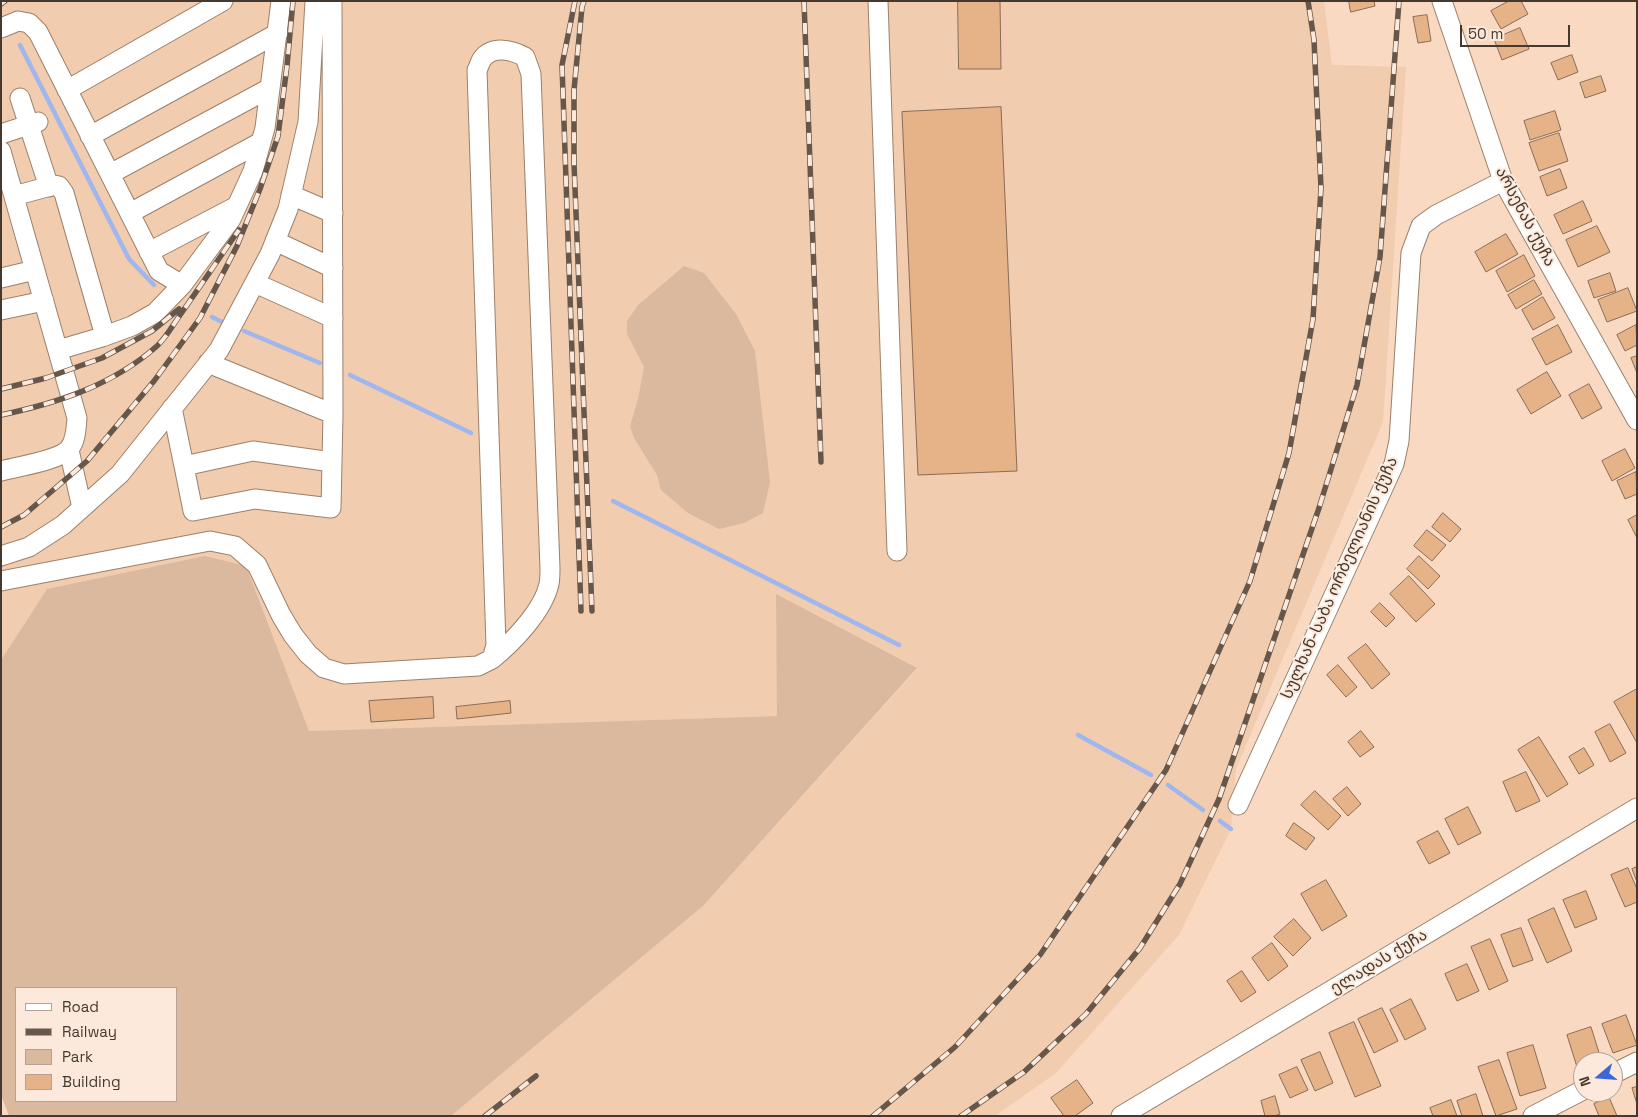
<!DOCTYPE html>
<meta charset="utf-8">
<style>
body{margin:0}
#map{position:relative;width:1638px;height:1117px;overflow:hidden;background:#f9d9c1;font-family:"Space Grotesk",sans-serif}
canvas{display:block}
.frame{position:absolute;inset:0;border:2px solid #45392f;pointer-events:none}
.legend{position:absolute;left:15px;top:987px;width:162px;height:115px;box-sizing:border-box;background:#fce9db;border:1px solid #b3a396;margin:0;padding:6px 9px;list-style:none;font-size:15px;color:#45392f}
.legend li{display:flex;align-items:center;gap:10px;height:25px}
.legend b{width:25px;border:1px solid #b3a396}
.north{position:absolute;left:1573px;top:1052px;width:50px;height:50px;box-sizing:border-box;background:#fce9db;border:1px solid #b3a396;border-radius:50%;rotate:252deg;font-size:14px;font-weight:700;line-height:20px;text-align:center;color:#45392f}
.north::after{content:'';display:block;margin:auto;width:18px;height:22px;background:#3e66d7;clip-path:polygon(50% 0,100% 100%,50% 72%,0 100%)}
.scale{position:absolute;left:1460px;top:25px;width:110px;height:22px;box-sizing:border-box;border:2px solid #45392f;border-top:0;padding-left:6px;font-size:15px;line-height:18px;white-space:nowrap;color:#45392f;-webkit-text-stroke:4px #fce9db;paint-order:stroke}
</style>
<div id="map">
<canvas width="1638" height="1117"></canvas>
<div class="frame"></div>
<ul class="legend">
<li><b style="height:6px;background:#fff"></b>Road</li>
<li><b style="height:6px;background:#66574a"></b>Railway</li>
<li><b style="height:14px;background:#dab99f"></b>Park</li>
<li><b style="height:14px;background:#e6b288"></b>Building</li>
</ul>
<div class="north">N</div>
<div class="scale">50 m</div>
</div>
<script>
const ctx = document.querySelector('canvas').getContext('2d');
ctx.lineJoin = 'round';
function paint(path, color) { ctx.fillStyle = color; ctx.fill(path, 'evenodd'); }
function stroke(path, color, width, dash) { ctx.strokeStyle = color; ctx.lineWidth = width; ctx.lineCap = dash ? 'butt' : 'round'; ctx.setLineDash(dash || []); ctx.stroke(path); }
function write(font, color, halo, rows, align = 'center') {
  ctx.font = font + ' "Space Grotesk","Noto Sans Georgian",sans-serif'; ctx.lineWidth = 4; ctx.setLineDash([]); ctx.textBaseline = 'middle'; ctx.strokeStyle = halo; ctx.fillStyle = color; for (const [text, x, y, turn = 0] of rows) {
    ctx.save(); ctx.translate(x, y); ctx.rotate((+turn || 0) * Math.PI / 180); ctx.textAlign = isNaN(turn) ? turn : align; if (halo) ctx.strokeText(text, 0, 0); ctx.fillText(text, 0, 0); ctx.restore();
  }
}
paint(new Path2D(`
 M 1,1 L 1324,1 L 1332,65 L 1406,67 L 1383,422 L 1236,769 L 1231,829 L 1179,935 L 1056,1073 L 995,1116 L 451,1116 L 703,906 L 917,669 L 776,595 L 778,716 L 309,731 L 246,567 L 47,589 L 1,660 Z`), '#f1ccaf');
paint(new Path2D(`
 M 684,266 L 704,273 L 736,314 L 755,351 L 770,482 L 763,513 L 744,523 L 719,529 L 688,513 L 661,490 L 657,475 L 634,438 L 630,426 L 638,399 L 644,367 L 627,334 L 627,321 L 638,305 Z
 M 205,556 L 246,566 L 309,731 L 777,716 L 776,594 L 917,668 L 703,906 L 451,1116 L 9,1116 L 1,1095 L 1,660 L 47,589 ZM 16,988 L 176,988 L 176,1101 L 16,1101 Z`), '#dab99f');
stroke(new Path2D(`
 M 20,45 L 129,259 L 154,285
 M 212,317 L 222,322
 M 244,331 L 320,363
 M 350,375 L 471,433
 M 613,501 L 899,645
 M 1078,735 L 1151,775
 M 1168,785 L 1203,810
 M 1220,821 L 1231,829`), '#9fb7ee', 4.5);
const building = new Path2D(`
 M 958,1 L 1000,1 L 1001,69 L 959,69 Z
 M 1349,1 L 1374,1 L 1375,6 L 1351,12 Z
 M 1509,1 L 1521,1 L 1528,14 L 1501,29 L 1491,11 Z
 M 1427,15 L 1431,41 L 1418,43 L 1413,17 Z
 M 1520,28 L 1529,49 L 1502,60 L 1494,39 Z
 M 1572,55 L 1578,72 L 1558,80 L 1551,63 Z
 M 1601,76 L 1606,91 L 1585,98 L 1580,83 Z
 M 1001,107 L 1017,471 L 918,475 L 902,112 Z
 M 1555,111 L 1561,130 L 1530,140 L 1524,121 Z
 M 1559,133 L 1568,161 L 1539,171 L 1529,143 Z
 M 1560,169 L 1567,188 L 1547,196 L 1540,177 Z
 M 1583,201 L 1592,221 L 1563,234 L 1554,215 Z
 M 1597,226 L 1610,252 L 1578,267 L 1566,240 Z
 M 1506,234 L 1518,254 L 1486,272 L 1475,252 Z
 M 1524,255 L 1535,276 L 1507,292 L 1496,271 Z
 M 1610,273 L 1616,291 L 1594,298 L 1588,281 Z
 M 1534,280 L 1542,294 L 1516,309 L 1508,295 Z
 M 1628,288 L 1637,311 L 1607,322 L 1598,300 Z
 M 1543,297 L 1555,318 L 1533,330 L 1522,310 Z
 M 1558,325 L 1572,352 L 1546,365 L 1532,339 Z
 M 1636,325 L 1637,345 L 1625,351 L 1617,335 Z
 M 1637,356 L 1637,373 L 1631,358 Z
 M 1547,372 L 1561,396 L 1531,414 L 1517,390 Z
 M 1589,384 L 1602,408 L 1582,419 L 1569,395 Z
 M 1625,449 L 1635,468 L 1612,481 L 1602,461 Z
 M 1636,472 L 1637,494 L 1625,499 L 1617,481 Z
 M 1443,513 L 1461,529 L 1450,542 L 1432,527 Z
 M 1637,515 L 1637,538 L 1628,520 Z
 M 1427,530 L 1446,545 L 1432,561 L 1414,546 Z
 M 1419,556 L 1440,576 L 1428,589 L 1407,569 Z
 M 1409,576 L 1435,604 L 1416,622 L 1390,594 Z
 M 1380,603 L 1395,618 L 1386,627 L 1371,612 Z
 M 1366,644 L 1390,674 L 1372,689 L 1348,658 Z
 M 1338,665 L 1357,687 L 1346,697 L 1327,675 Z
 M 1637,689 L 1637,743 L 1614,702 Z
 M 433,697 L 434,718 L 371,722 L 369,701 Z
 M 510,701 L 511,713 L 457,719 L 456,707 Z
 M 1610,724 L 1626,753 L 1610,762 L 1595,732 Z
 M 1361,731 L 1374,747 L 1360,757 L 1348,742 Z
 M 1539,737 L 1568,784 L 1547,797 L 1518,750 Z
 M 1584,748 L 1594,765 L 1579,774 L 1569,757 Z
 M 1526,772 L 1540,801 L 1516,812 L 1503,782 Z
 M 1347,787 L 1361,804 L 1348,816 L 1333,799 Z
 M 1315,791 L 1341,816 L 1328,830 L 1301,805 Z
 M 1468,807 L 1481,833 L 1458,845 L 1445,819 Z
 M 1294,823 L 1315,838 L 1306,850 L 1286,836 Z
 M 1438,831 L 1450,853 L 1429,864 L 1417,842 Z
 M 1637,867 L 1637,882 L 1632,869 Z
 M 1628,868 L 1637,889 L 1637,902 L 1625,907 L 1611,875 Z
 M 1326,880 L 1347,916 L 1322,931 L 1301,894 Z
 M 1586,891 L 1597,919 L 1575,928 L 1563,900 Z
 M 1554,908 L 1572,951 L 1547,963 L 1528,920 Z
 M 1294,919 L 1311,938 L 1293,956 L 1274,937 Z
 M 1521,928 L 1533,960 L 1513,967 L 1501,935 Z
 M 1490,939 L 1508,981 L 1489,990 L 1471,947 Z
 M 1272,943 L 1288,966 L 1268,981 L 1252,958 Z
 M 1467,964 L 1479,991 L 1457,1001 L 1445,974 Z
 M 1242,971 L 1256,992 L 1241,1002 L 1227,981 Z
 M 1411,999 L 1426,1029 L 1405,1040 L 1390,1010 Z
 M 1382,1008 L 1398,1041 L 1374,1053 L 1358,1019 Z
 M 1626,1015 L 1637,1045 L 1613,1053 L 1602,1024 Z
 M 1354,1022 L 1381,1086 L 1355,1097 L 1329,1033 Z
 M 1591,1027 L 1601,1059 L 1594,1062 L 1583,1062 L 1583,1065 L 1577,1067 L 1567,1035 Z
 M 1533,1045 L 1546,1088 L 1520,1096 L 1507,1053 Z
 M 1320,1052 L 1333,1083 L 1315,1091 L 1301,1060 Z
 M 1499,1060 L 1517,1109 L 1496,1116 L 1478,1067 Z
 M 1297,1067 L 1308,1090 L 1290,1098 L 1279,1075 Z
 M 1077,1080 L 1093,1103 L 1075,1116 L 1064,1116 L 1051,1098 Z
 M 1637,1087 L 1637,1104 L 1632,1088 Z
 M 1476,1094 L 1483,1116 L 1462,1116 L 1457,1101 Z
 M 1275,1096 L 1280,1114 L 1274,1116 L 1265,1116 L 1261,1101 Z
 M 1609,1097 L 1617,1116 L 1599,1116 L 1594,1104 Z
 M 1451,1100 L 1457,1116 L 1433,1116 L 1430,1108 Z`);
paint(building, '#e6b288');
stroke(building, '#886d57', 1);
const minor = new Path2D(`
 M 878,1 L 897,551
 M 1442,1 L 1503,181 L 1637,420
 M 1,28 L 18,21 L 29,23 L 38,32 L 159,271 L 182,285
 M 67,90 L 223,1
 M 20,98 L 49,187
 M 1,134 L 38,122
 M 90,136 L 278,33
 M 1,151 L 77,418 C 76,429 76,441 69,449 C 60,460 16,467 1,471
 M 110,174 L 270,88
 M 291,195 L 333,213
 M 14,196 L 54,185 L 59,186 L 64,193 L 105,336
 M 130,213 L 261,142
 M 275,241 L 333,268
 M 149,252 L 237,206
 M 1,278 L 35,270
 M 255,283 L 333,318
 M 1,310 L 44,301
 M 58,350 L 102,337 L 132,326 L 155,313 L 182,285 L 231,219 L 253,171 L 265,128 L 281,1
 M 208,363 L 333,414
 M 172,408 L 184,466 L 253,451 L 332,462
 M 69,450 L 82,508
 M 184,466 L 193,511 L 255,499 L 331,508 L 333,414 L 332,1
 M 1,556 L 29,547 L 63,525 L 120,474 L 219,350 L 270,254 L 288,209 L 308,122 L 315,1
 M 1,581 L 210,541 L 235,546 L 257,565 L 281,615 L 293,635 L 308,654 L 324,668 L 344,674 L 478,666 L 492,659 L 496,645 L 477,70 C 479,67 480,62 482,59 C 493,45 512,50 525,57 L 531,74 L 550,568 C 550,573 550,579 549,584 C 543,611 513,642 492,659
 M 1238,805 L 1394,464 L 1399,441 L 1411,253 L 1421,226 L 1436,215 L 1503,181
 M 1613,1074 L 1637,1062
 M 1121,1116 L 1637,808
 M 1533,1116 L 1583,1090`);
stroke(minor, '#9c806a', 21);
stroke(minor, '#fff', 19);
const rail = new Path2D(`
 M 575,1 L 562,65 L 581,611
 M 584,1 L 582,7 L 574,90 L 574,163 L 592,611
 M 804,1 L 821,462
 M 1,4 L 5,1
 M 1,389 L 46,378 L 102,358 L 152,331 L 179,309
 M 1,415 C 58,403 113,385 157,346 C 166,338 173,325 180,315 C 200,287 219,258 239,230
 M 1,527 L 24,515 L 87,461 L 154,381 L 200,318 L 237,246 L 260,189 L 278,136 L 287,66 L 293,1
 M 485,1116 L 536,1076
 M 873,1116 L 955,1047 L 1040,955 L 1166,770 L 1250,581 L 1289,453 L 1313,319 L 1321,188 L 1314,40 L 1308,1
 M 961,1116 L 1024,1072 L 1086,1014 L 1140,948 L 1180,884 L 1219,799 L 1319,508 L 1357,385 L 1380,257 L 1399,1`);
stroke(rail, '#66574a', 5.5);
stroke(rail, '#fce9db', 4, [11]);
write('16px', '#45392f', '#fce9db', [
 ["არსენას ქუჩა",1525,217,62],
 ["სულხან-საბა ორბელიანის ქუჩა",1340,578,-66],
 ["ელადას ქუჩა",1379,962,-31]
]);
</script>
